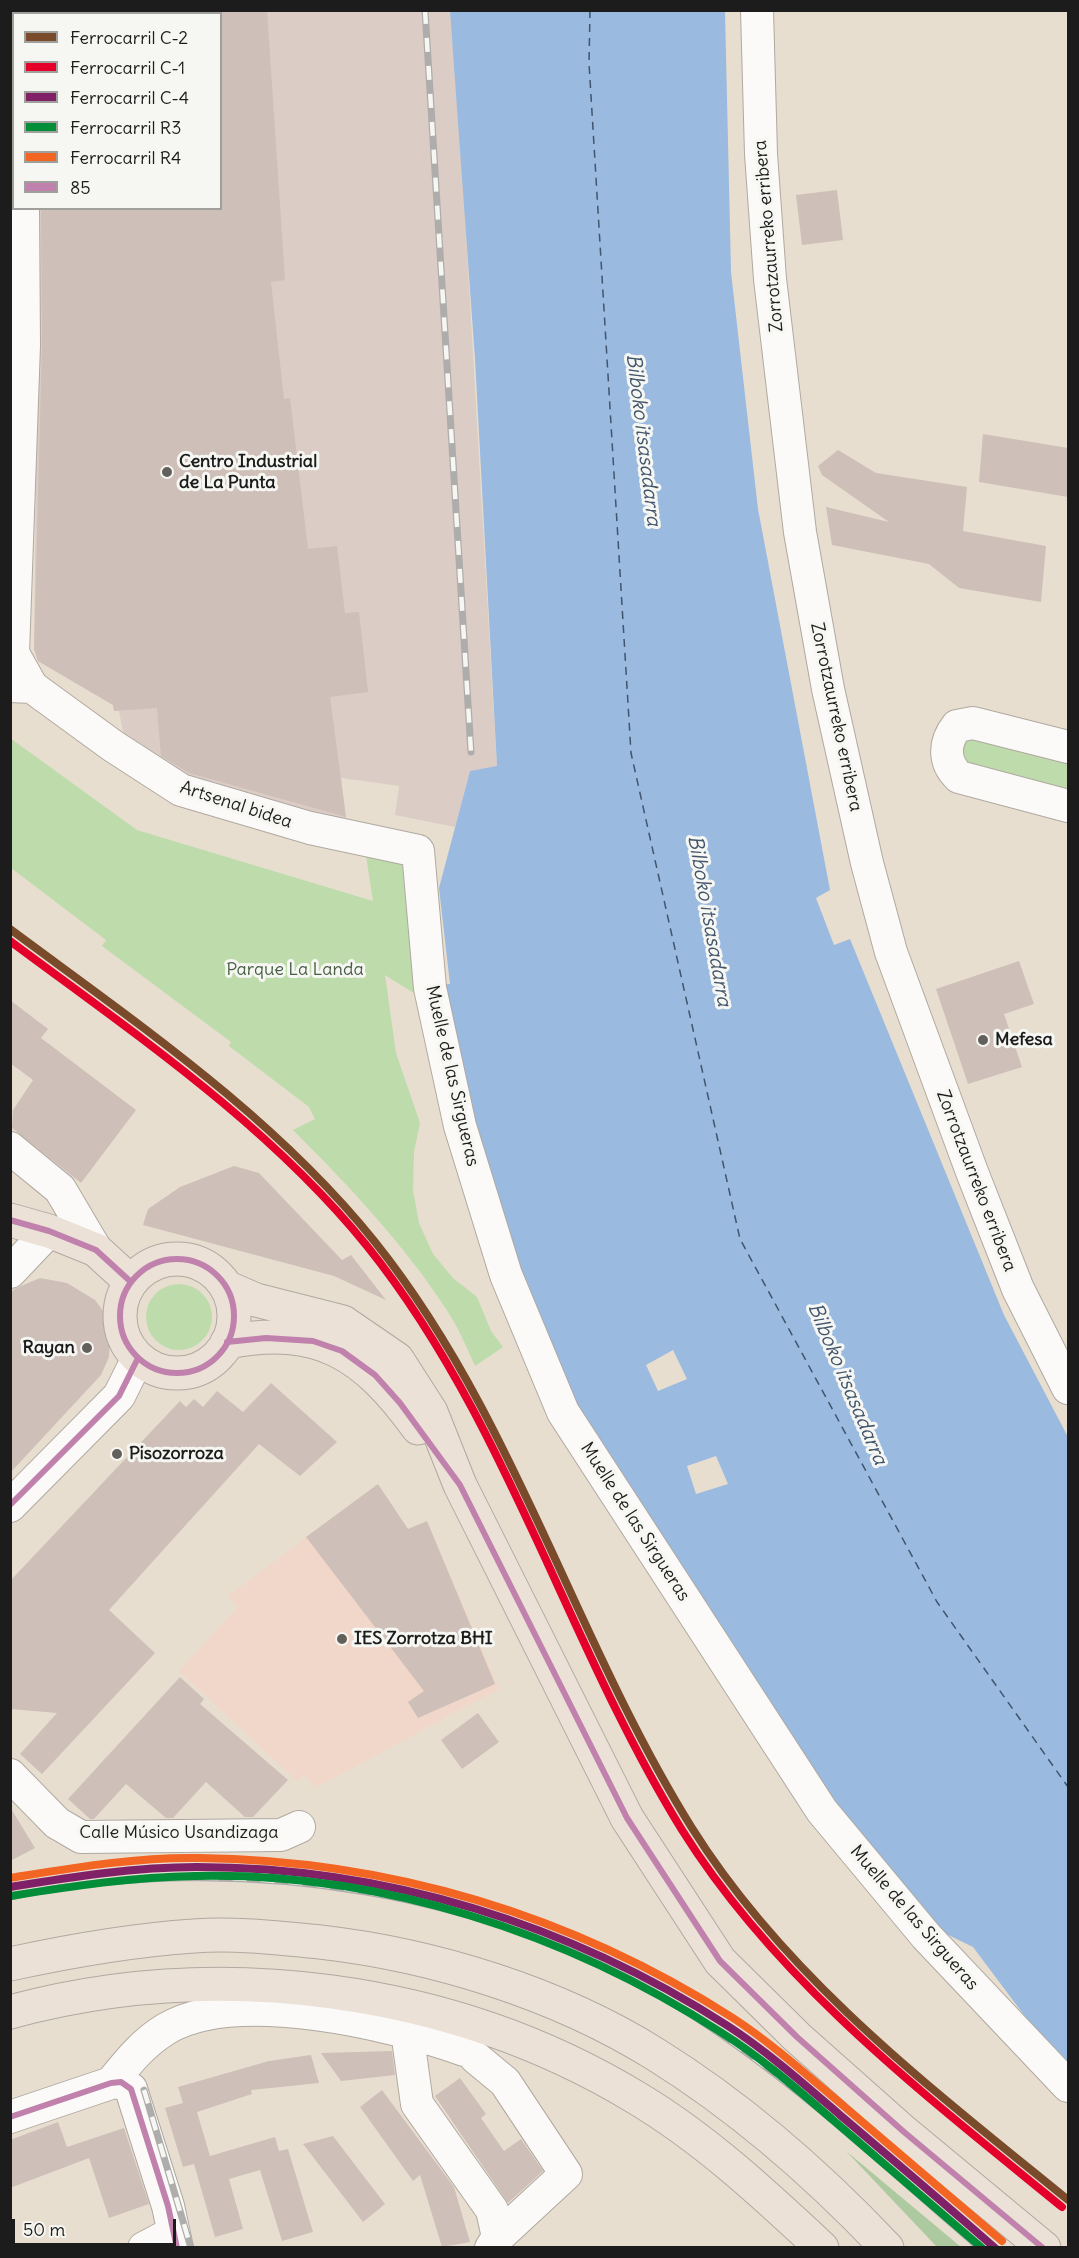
<!DOCTYPE html>
<meta charset="utf-8">
<style>
body{margin:0}
#map{position:relative;width:1079px;height:2258px;overflow:hidden;background:#e8ded0;font-family:Delius,sans-serif}
canvas{display:block}
.frame{position:absolute;inset:0;border:12px solid #1c1c1c;pointer-events:none}
.legend{position:absolute;left:12px;top:12px;width:210px;height:198px;box-sizing:border-box;background:#f6f6f2;border:2px solid #9f9f9c;margin:0;padding:8px 10px;list-style:none;font-size:18px;color:#1c1c1c}
.legend li{display:flex;align-items:center;gap:12px;height:30px}
.legend b{width:30px;border:2px solid #9f9f9c}
.scale{position:absolute;left:12px;top:2219px;width:164px;height:27px;box-sizing:border-box;border:3px solid #1c1c1c;border-top:0;padding-left:8px;font-size:18px;line-height:21px;white-space:nowrap;color:#1c1c1c;-webkit-text-stroke:4px #f6f6f2;paint-order:stroke}
</style>
<div id="map">
<canvas width="1079" height="2258"></canvas>
<div class="frame"></div>
<ul class="legend">
<li><b style="height:8px;background:#7a4b2a"></b>Ferrocarril C-2</li>
<li><b style="height:8px;background:#e4002b"></b>Ferrocarril C-1</li>
<li><b style="height:8px;background:#802168"></b>Ferrocarril C-4</li>
<li><b style="height:8px;background:#028d38"></b>Ferrocarril R3</li>
<li><b style="height:8px;background:#f26522"></b>Ferrocarril R4</li>
<li><b style="height:8px;background:#c181ad"></b>85</li>
</ul>
<div class="scale">50 m</div>
</div>
<script>
const ctx = document.querySelector('canvas').getContext('2d');
ctx.lineJoin = 'round';
function paint(path, color) { ctx.fillStyle = color; ctx.fill(path, 'evenodd'); }
function stroke(path, color, width, dash) { ctx.strokeStyle = color; ctx.lineWidth = width; ctx.lineCap = dash ? 'butt' : 'round'; ctx.setLineDash(dash || []); ctx.stroke(path); }
function write(font, color, halo, rows, align = 'center') {
  ctx.font = font + ' Delius,sans-serif'; ctx.lineWidth = 6; ctx.setLineDash([]); ctx.textBaseline = 'middle'; ctx.strokeStyle = halo; ctx.fillStyle = color; for (const [text, x, y, turn = 0] of rows) {
    ctx.save(); ctx.translate(x, y); ctx.rotate((+turn || 0) * Math.PI / 180); ctx.textAlign = isNaN(turn) ? turn : align; if (halo) ctx.strokeText(text, 0, 0); ctx.fillText(text, 0, 0); ctx.restore();
  }
}
paint(new Path2D(`
 M 378,1484 L 408,1529 L 427,1521 L 499,1689 L 317,1787 L 303,1775 L 297,1781 L 179,1671 L 238,1607 L 228,1596 Z`), '#f0d7c9');
paint(new Path2D(`
 M 41,11 L 450,11 L 463,181 L 497,767 L 470,771 L 455,827 L 395,815 L 399,786 L 341,778 L 347,828 L 184,786 L 126,747 L 119,711 L 114,711 L 113,705 L 38,661 L 34,649 L 39,209 L 220,208 L 220,14 L 41,14 Z`), '#dbcdc6');
paint(new Path2D(`
 M 965,736 L 1068,757 L 1068,793 L 962,762 L 959,741 Z
 M 10,738 L 137,830 L 373,901 L 366,856 L 412,855 L 425,1000 L 385,975 L 396,1053 L 420,1123 L 414,1152 L 413,1190 L 419,1223 L 433,1254 L 453,1278 L 477,1297 L 491,1331 L 503,1347 L 475,1366 C 467,1348 459,1329 448,1312 C 405,1245 349,1186 293,1130 L 315,1119 L 309,1107 L 229,1046 L 231,1042 L 102,946 L 106,940 L 11,868 Z
 M146 1317a33 33 0 1 1 66 0a33 33 0 1 1-66 0Z`), '#bddbab');
paint(new Path2D(`
 M 846,2151 L 961,2247 L 937,2247 Z`), '#acc9a0');
paint(new Path2D(`
 M 450,11 L 725,11 L 731,272 L 758,509 L 830,890 L 816,898 L 834,945 L 850,939 L 1004,1315 L 1068,1437 L 1068,2066 L 1036,2031 L 973,1947 L 936,1929 L 827,1805 L 572,1408 L 508,1257 L 440,985 L 450,984 L 439,888 L 470,771 L 497,766 L 475,359 Z`), '#9abadf');
paint(new Path2D(`
 M 673,1350 L 687,1379 L 658,1391 L 646,1365 Z
 M 716,1456 L 728,1484 L 696,1494 L 687,1466 Z`), '#e8ded0');
stroke(new Path2D(`
 M 590,10 L 589,63 L 631,753 L 740,1239 L 937,1602 L 1068,1787`), '#41556c', 1.5, [8, 6]);
paint(new Path2D(`
 M 220,10 L 267,10 L 285,280 L 271,282 L 284,399 L 290,398 L 308,549 L 337,546 L 345,613 L 359,612 L 368,692 L 330,697 L 346,817 L 189,773 L 161,756 L 157,708 L 114,711 L 113,705 L 38,661 L 34,649 L 42,345 L 41,208 L 220,208 Z
 M 837,190 L 843,240 L 802,245 L 796,195 Z
 M 983,434 L 1068,448 L 1068,497 L 979,482 Z
 M 838,450 L 876,473 L 967,487 L 963,531 L 1046,546 L 1041,602 L 959,588 L 929,564 L 832,545 L 826,507 L 889,522 L 822,475 L 818,466 Z
 M 1019,961 L 1034,1004 L 1004,1014 L 1022,1067 L 968,1084 L 936,989 Z
 M 10,1000 L 48,1029 L 41,1038 L 136,1110 L 81,1183 L 12,1128 L 13,1110 L 33,1080 L 10,1063 Z
 M 234,1166 L 259,1173 L 342,1260 L 351,1255 L 386,1300 L 334,1276 L 143,1225 L 148,1209 L 180,1187 Z
 M 40,1278 L 67,1283 L 95,1300 L 104,1312 L 110,1339 L 109,1357 L 101,1375 L 10,1473 L 10,1294 L 14,1289 Z
 M 271,1383 L 337,1442 L 300,1476 L 259,1444 L 109,1610 L 155,1653 L 42,1774 L 20,1754 L 57,1713 L 10,1709 L 10,1581 L 180,1401 L 186,1407 L 194,1399 L 203,1407 L 217,1391 L 243,1412 Z
 M 378,1484 L 408,1529 L 427,1521 L 495,1684 L 418,1718 L 408,1702 L 424,1691 L 306,1537 Z
 M 180,1677 L 204,1699 L 200,1704 L 288,1780 L 253,1817 L 245,1817 L 206,1782 L 173,1818 L 166,1818 L 126,1784 L 94,1819 L 90,1819 L 68,1799 Z
 M 478,1713 L 499,1742 L 462,1769 L 441,1740 Z
 M 10,1807 L 35,1848 L 10,1861 Z
 M 392,2051 L 395,2075 L 341,2081 L 321,2053 Z
 M 311,2055 L 319,2083 L 251,2090 L 252,2094 L 197,2112 L 210,2156 L 275,2137 L 279,2151 L 288,2149 L 313,2232 L 282,2241 L 260,2170 L 229,2179 L 243,2229 L 215,2237 L 194,2164 L 183,2167 L 165,2108 L 183,2103 L 178,2087 L 269,2061 Z
 M 460,2078 L 486,2114 L 481,2118 L 504,2151 L 521,2139 L 543,2171 L 508,2203 L 435,2096 Z
 M 382,2090 L 454,2187 L 470,2242 L 442,2247 L 420,2175 L 413,2181 L 360,2107 Z
 M 58,2122 L 67,2147 L 124,2128 L 149,2204 L 109,2218 L 89,2158 L 10,2188 L 10,2140 Z
 M 333,2136 L 385,2204 L 363,2222 L 303,2144 Z`), '#cebfb8');
const minor = new Path2D(`
 M 757,10 L 761,154 L 770,279 L 800,532 L 828,689 L 867,863 L 891,952 L 972,1172 L 1018,1289 L 1068,1388
 M 24,14 L 24,10
 M 10,85 L 14,85
 M 23,208 L 24,345 L 13,653 L 32,687
 M 10,686 L 32,687 L 113,746 L 181,790 L 310,828 L 418,851 L 430,988 L 460,1126 L 506,1275 L 563,1412 L 822,1811 L 926,1936 L 1068,2086
 M 1068,747 L 973,723 L 957,726 C 944,742 943,762 959,777 L 1068,806
 M 10,1148 L 60,1189 L 96,1250
 M 10,1272 L 49,1231
 M 10,1506 L 119,1396 L 138,1358
 M 10,1775 L 57,1823 L 81,1837 L 281,1835 L 299,1827
 M 407,2031 L 417,2104 L 492,2210 L 498,2237
 M 476,2058 L 505,2082 L 566,2174 L 498,2237 L 491,2248
 M 111,2083 C 128,2062 143,2043 166,2029 C 236,1987 391,2024 464,2050
 M 10,2117 L 111,2083 L 121,2082 L 131,2089 L 168,2206 L 177,2248
 M 144,2248 L 163,2238`);
const major = new Path2D(`
 M 10,1220 L 49,1231 L 96,1250 L 131,1282
 M120 1316a57 57 0 1 1 114 0a57 57 0 1 1-114 0Z
 M 226,1287 L 256,1300 L 343,1322 L 397,1359 L 431,1412 L 460,1485 L 627,1818 L 720,1961 L 797,2037 L 904,2132 L 1044,2248
 M 227,1342 C 320,1324 365,1355 418,1428`);
const highway = new Path2D(`
 M 10,1964 C 70,1951 133,1940 194,1936 C 235,1933 279,1938 320,1942 C 434,1955 557,1993 655,2054 C 740,2107 819,2176 887,2248
 M 10,2012 C 217,1956 451,1986 635,2097 C 704,2138 763,2193 822,2248`);
stroke(minor, '#afa9a0', 34);
stroke(major, '#afa9a0', 35);
stroke(highway, '#afa9a0', 35);
stroke(minor, '#fcfaf8', 32);
stroke(major, '#ebe1d7', 33);
stroke(highway, '#ebe1d7', 33);
const rail = new Path2D(`
 M 425,10 L 471,752
 M 10,1897 C 236,1849 504,1891 698,2019 C 799,2085 888,2169 980,2248
 M 144,2090 L 191,2248`);
stroke(rail, '#aeadab', 7);
stroke(rail, '#f6f6f2', 4.5, [14]);
stroke(new Path2D(`
 M 10,1220 L 49,1231 L 96,1250 L 131,1282
 M120 1316a57 57 0 1 1 114 0a57 57 0 1 1-114 0Z
 M 227,1342 L 266,1338 L 313,1341 L 342,1351 L 375,1375 L 400,1403 L 460,1485 L 627,1818 L 720,1961 L 797,2037 L 904,2132 L 1043,2248
 M 10,1505 L 119,1396 L 138,1358
 M 10,2117 L 111,2083 L 121,2082 L 131,2089 L 168,2206 L 177,2248`), '#c181ad', 6);
stroke(new Path2D(`
 M 10,929 C 138,1024 275,1117 375,1242 C 515,1417 574,1639 692,1828 C 786,1978 932,2089 1068,2200`), '#7a4b2a', 8);
stroke(new Path2D(`
 M 10,941 C 135,1034 268,1124 367,1246 C 507,1420 566,1642 682,1830 C 777,1982 925,2095 1062,2207`), '#e4002b', 8);
stroke(new Path2D(`
 M 10,1887 C 72,1877 134,1867 197,1867 C 385,1867 570,1924 728,2026 C 768,2052 804,2084 840,2115 C 892,2159 944,2203 995,2248`), '#802168', 8);
stroke(new Path2D(`
 M 11,1896 C 72,1886 133,1877 195,1876 C 381,1872 567,1933 722,2033 C 762,2058 798,2090 833,2120 C 883,2163 932,2205 982,2248`), '#028d38', 8);
stroke(new Path2D(`
 M 10,1878 C 72,1868 135,1857 198,1858 C 389,1860 572,1915 733,2018 C 773,2044 809,2077 846,2108 C 898,2152 950,2197 1002,2241`), '#f26522', 8);
for (const [x, y, r, color] of [
 [167,472,6,"#63605b"],
 [983,1040,6,"#63605b"],
 [87,1348,6,"#63605b"],
 [117,1454,6,"#63605b"],
 [342,1639,6,"#63605b"]
]) { const dot = new Path2D(); dot.arc(x, y, r, 0, 2 * Math.PI); ctx.fillStyle = color; ctx.fill(dot); stroke(dot, '#f6f6f2', 2); }
write('18px', '#1c1c1c', '#f6f6f2', [
 ["Zorrotzaurreko erribera",769,236,-95],
 ["Zorrotzaurreko erribera",836,717,78],
 ["Artsenal bidea",236,805,18],
 ["Muelle de las Sirgueras",452,1076,77],
 ["Zorrotzaurreko erribera",976,1181,69],
 ["Muelle de las Sirgueras",635,1522,57],
 ["Calle Músico Usandizaga",179,1833],
 ["Muelle de las Sirgueras",914,1918,49]
]);
write('bold 18px', '#1c1c1c', '#f6f6f2', [
 ["Centro Industrial",179,462],
 ["de La Punta",179,483],
 ["Mefesa",995,1040],
 ["Rayan",75,1348,"right"],
 ["Pisozorroza",129,1454],
 ["IES Zorrotza BHI",354,1639]
], 'left');
write('18px', '#485e44', '#f6f6f2', [
 ["Parque La Landa",295,970]
]);
write('italic 20px', '#41556c', '#f6f6f2', [
 ["Bilboko itsasadarra",643,440,83],
 ["Bilboko itsasadarra",709,921,80],
 ["Bilboko itsasadarra",847,1384,67]
]);
</script>
